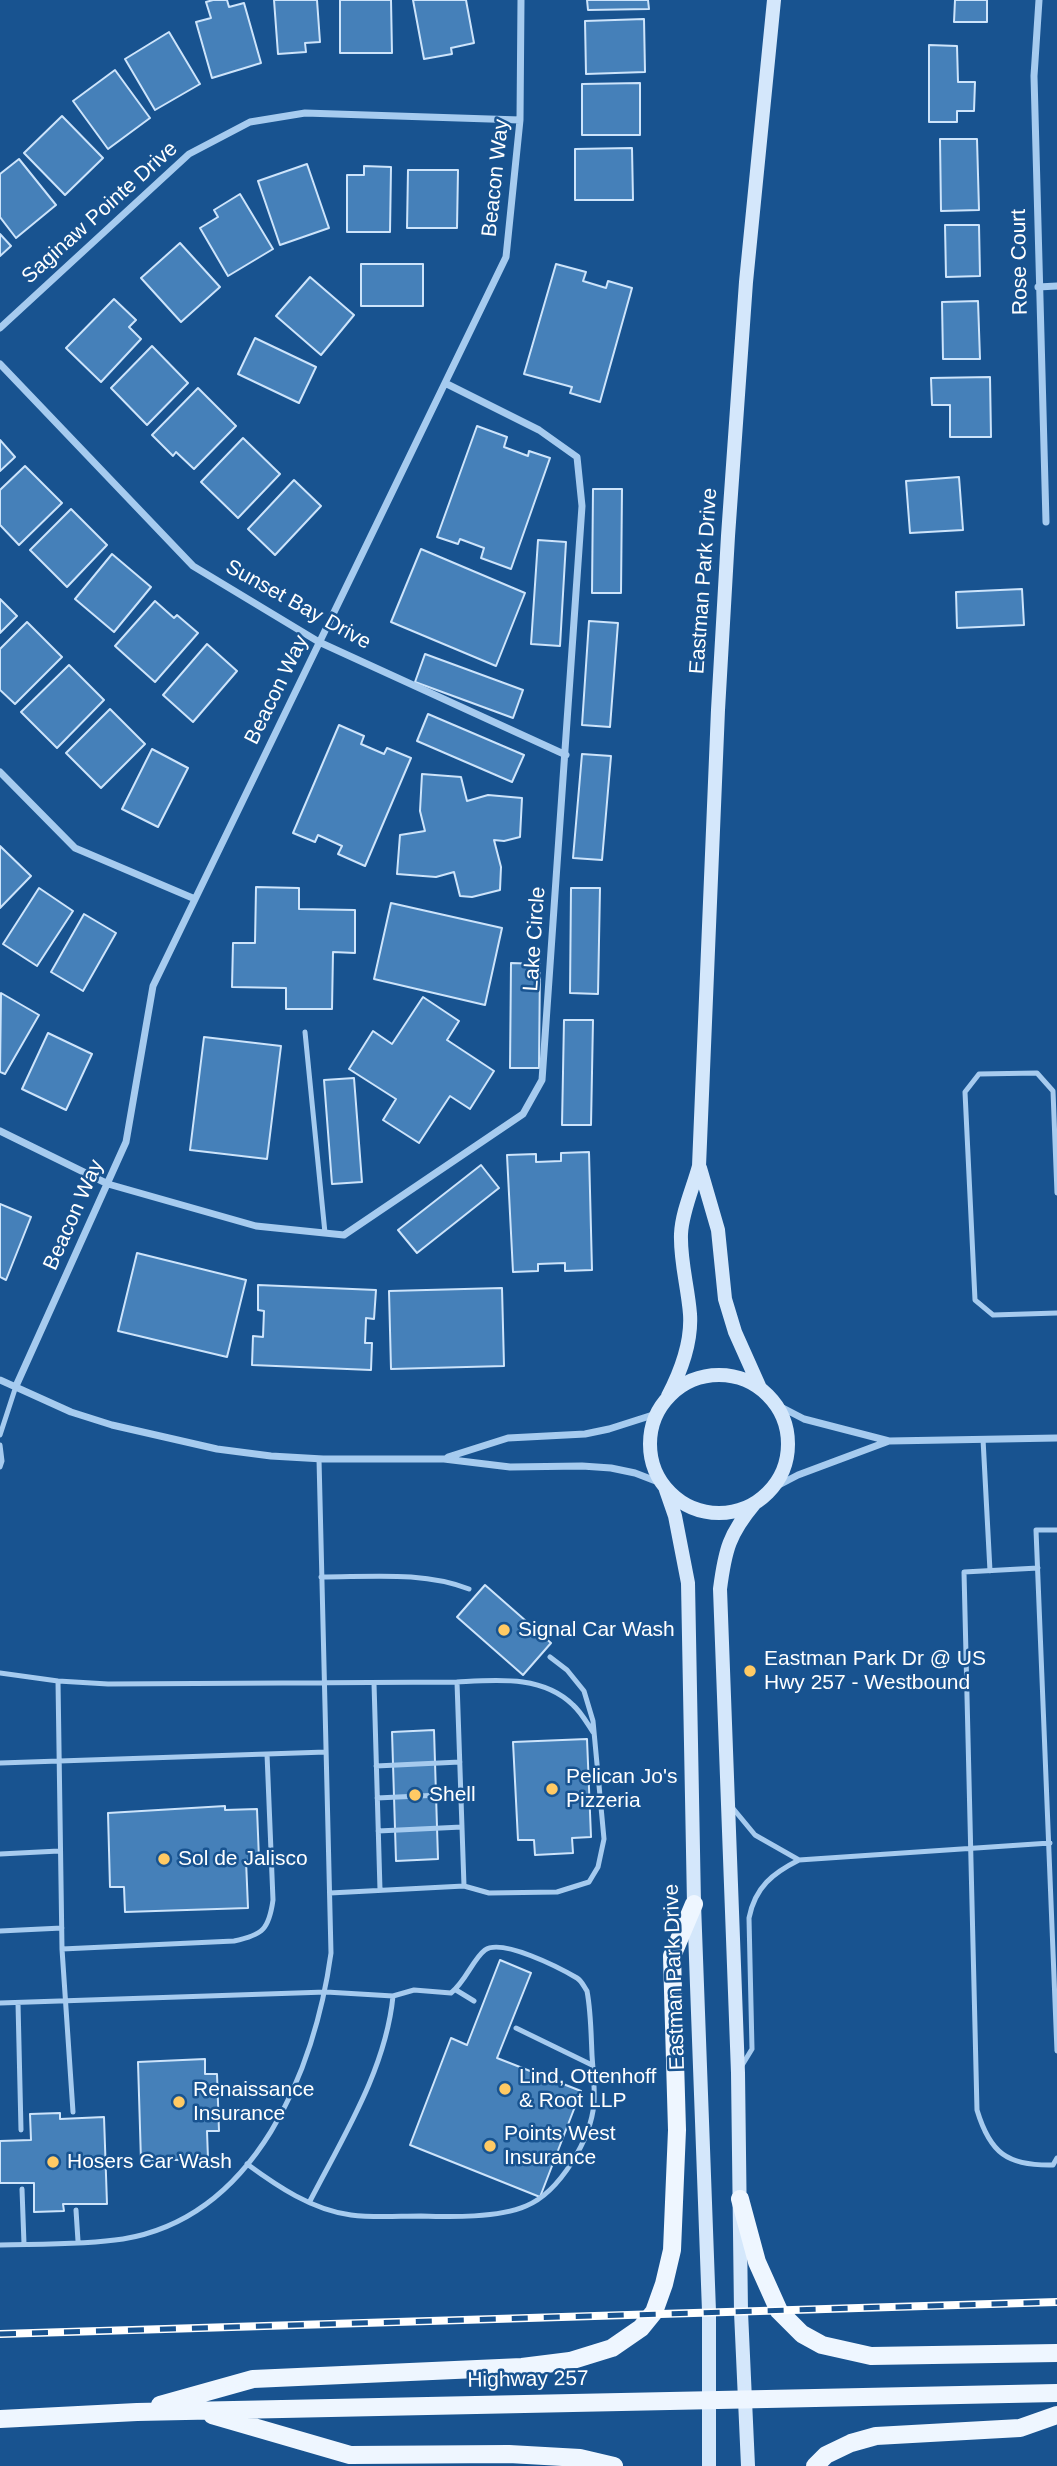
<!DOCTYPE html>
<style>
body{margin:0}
canvas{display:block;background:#185390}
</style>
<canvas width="1057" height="2466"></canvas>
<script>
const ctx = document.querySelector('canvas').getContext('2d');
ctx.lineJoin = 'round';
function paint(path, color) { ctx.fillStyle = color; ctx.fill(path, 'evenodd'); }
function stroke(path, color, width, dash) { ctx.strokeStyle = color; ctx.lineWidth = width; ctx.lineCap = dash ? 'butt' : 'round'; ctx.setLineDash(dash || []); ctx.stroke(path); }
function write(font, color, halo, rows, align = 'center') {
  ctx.font = font + ' Arial,sans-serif'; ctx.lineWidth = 5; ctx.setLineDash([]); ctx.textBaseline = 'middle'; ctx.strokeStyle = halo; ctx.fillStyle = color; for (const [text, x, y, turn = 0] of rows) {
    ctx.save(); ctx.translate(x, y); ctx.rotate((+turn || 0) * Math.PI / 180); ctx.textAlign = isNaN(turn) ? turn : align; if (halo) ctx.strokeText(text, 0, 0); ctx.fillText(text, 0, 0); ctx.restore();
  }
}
const building = new Path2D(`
 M 213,0 L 227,0 L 229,7 L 244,3 L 261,63 L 212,78 L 196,22 L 211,18 L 206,2 Z
 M 274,0 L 317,0 L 320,42 L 305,43 L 306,52 L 278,54 Z
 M 340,0 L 391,0 L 392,53 L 340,53 Z
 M 413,0 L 466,0 L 474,43 L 451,48 L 452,54 L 424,59 Z
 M 587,0 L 648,0 L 649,9 L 588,10 Z
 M 955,0 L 987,0 L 987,22 L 954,22 Z
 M 644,19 L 645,72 L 586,74 L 585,21 Z
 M 169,32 L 200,84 L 155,110 L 125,59 Z
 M 929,45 L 957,46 L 958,82 L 975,82 L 974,111 L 957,111 L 957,122 L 929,122 Z
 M 115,70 L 150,118 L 108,149 L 73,101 Z
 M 640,83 L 640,135 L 582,135 L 582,84 Z
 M 62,116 L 103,158 L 65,195 L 24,153 Z
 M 940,139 L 977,139 L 979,210 L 941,211 Z
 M 632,148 L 633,200 L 575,200 L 575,149 Z
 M 19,159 L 56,205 L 16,238 L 0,217 L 0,174 Z
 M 307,164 L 329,228 L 280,245 L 258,181 Z
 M 364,166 L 391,167 L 390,232 L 347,232 L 347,175 L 364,175 Z
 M 408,170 L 458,170 L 457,228 L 407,228 Z
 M 240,194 L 273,249 L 228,276 L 200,228 L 218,217 L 214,210 Z
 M 945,225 L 979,225 L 980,276 L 946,277 Z
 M 0,234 L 11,246 L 0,256 Z
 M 180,243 L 220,287 L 181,322 L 141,278 Z
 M 361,264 L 423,264 L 423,306 L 361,306 Z
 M 556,264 L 586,272 L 583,281 L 606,288 L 608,281 L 632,288 L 600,402 L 570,393 L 572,387 L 524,374 Z
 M 310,277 L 354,315 L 321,355 L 276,316 Z
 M 114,299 L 136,320 L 129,327 L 141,339 L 101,382 L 66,348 Z
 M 978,301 L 980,359 L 943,359 L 942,302 Z
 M 255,338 L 316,367 L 299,403 L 238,374 Z
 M 152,346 L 188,383 L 147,425 L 111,388 Z
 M 990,377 L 991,437 L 950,437 L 950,405 L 932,405 L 931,378 Z
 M 198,388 L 236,426 L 194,469 L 176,452 L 173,456 L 152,435 Z
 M 477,426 L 507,437 L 504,447 L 528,456 L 529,451 L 550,458 L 511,569 L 481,558 L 484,548 L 460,539 L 458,544 L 437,537 Z
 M 243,438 L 280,474 L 238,518 L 201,482 Z
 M 0,440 L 15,457 L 0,471 Z
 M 25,466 L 62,503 L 19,545 L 0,525 L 0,490 Z
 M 959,477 L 963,530 L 910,533 L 906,481 Z
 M 294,480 L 321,506 L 275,555 L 248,529 Z
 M 593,489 L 622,489 L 621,593 L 592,593 Z
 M 71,509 L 107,545 L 67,587 L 30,550 Z
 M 538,540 L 566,542 L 560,646 L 531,644 Z
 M 421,549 L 525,593 L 496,666 L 391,622 Z
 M 112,554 L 151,587 L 114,632 L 75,599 Z
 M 1022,589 L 1024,625 L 957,628 L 956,592 Z
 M 0,599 L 17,616 L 0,633 Z
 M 155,601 L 174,618 L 177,615 L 198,633 L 155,682 L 115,646 Z
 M 589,621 L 618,623 L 610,727 L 582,725 Z
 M 27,622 L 62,657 L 15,704 L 0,690 L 0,649 Z
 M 207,644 L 237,671 L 193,722 L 163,695 Z
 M 425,654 L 523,690 L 513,718 L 415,682 Z
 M 69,665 L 104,700 L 57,748 L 21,712 Z
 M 110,709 L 145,744 L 101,788 L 66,753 Z
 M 428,714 L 524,755 L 512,782 L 417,741 Z
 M 339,725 L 364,736 L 361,744 L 384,754 L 387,748 L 411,758 L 365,866 L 338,854 L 342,846 L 318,835 L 315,842 L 293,833 Z
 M 152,749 L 188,768 L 158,827 L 122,809 Z
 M 582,754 L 611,756 L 602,860 L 573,858 Z
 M 422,774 L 461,777 L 467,801 L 488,795 L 522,798 L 520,837 L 504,841 L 494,840 L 501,867 L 500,890 L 472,897 L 460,896 L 454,872 L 436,877 L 397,874 L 400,835 L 425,831 L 420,811 Z
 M 0,846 L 31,876 L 0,908 Z
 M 256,887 L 299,888 L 299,909 L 355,910 L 355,953 L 333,952 L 332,1009 L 286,1009 L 286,988 L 232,987 L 233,943 L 255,943 Z
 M 39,888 L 73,911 L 37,966 L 3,944 Z
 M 571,888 L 600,888 L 598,994 L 570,993 Z
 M 391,903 L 502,928 L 485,1005 L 374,979 Z
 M 84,914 L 116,933 L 83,991 L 51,972 Z
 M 511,963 L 540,964 L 539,1068 L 510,1068 Z
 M 1,993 L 39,1015 L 5,1074 L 0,1072 Z
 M 423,997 L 459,1021 L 447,1040 L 494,1071 L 470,1109 L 450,1096 L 419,1143 L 383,1120 L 396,1099 L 349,1069 L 373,1031 L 392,1044 Z
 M 564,1020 L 593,1020 L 591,1125 L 562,1125 Z
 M 48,1033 L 92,1054 L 66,1110 L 22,1089 Z
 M 204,1037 L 281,1046 L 267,1159 L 190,1150 Z
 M 354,1078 L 362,1182 L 332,1184 L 324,1080 Z
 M 589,1152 L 592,1270 L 565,1271 L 565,1263 L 538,1264 L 538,1271 L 513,1272 L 507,1155 L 536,1154 L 536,1162 L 561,1161 L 561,1153 Z
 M 481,1165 L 499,1188 L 417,1253 L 398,1230 Z
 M 0,1204 L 31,1217 L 6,1280 L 0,1277 Z
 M 137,1253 L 246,1280 L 227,1357 L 118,1331 Z
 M 258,1285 L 376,1290 L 374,1319 L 366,1318 L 365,1343 L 372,1343 L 371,1370 L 252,1365 L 253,1336 L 263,1337 L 264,1311 L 258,1310 Z
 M 502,1288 L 504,1366 L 391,1369 L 389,1291 Z
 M 485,1585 L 551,1643 L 523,1675 L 457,1617 Z
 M 434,1730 L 438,1859 L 396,1861 L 392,1732 Z
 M 587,1739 L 591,1837 L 572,1838 L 573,1853 L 535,1855 L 534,1840 L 518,1840 L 513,1742 Z
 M 225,1806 L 225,1810 L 257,1809 L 259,1859 L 246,1860 L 248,1908 L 125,1912 L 124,1887 L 110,1887 L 108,1813 Z
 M 500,1960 L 531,1973 L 497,2058 L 581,2091 L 540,2197 L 410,2145 L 451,2038 L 467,2045 Z
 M 205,2059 L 205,2074 L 217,2074 L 219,2131 L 207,2131 L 208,2159 L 141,2161 L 138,2062 Z
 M 60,2113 L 60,2119 L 104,2117 L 107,2204 L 63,2204 L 64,2211 L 34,2212 L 34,2183 L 0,2183 L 0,2141 L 31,2140 L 30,2114 Z`);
paint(building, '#4580b9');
stroke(building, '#cde4fb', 2);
stroke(new Path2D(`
 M 305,1032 L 325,1233
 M 1057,1193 L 1053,1091 L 1037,1073 L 979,1074 L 965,1092 L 975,1300 L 993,1315 L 1057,1313
 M 0,1435 L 16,1386
 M 983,1439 L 990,1571
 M 0,1445 L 2,1461 L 0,1467
 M 1057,1530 L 1036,1530 L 1057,2051
 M 1038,1568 L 964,1572 L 977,2110 C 990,2153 1007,2166 1053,2165 L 1057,2158
 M 321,1577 C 370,1577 423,1571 469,1589
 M 0,1673 L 58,1681 L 108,1684 L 457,1682 L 464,1886 L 330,1893
 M 58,1681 L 62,1949 L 73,2112
 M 457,1682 C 497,1680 542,1675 573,1705 C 581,1712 587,1723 593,1732
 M 374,1683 L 380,1890
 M 0,1763 L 326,1752
 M 376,1766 L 460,1762
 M 377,1798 L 461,1794
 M 731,1806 L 755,1835 L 799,1860
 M 378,1831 L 462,1827
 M 0,1854 L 59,1851
 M 464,1886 L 489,1893 L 557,1892 L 589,1882 L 598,1867 L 604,1839 L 593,1721 L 584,1691 L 567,1670 L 550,1657
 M 0,1931 L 62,1928
 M 62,1949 L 234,1941 C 263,1935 269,1929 273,1900 L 267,1754
 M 456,1990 L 474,2001
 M 0,2003 L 326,1992 L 393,1996 L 414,1990 L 451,1993 C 466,1981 473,1959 485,1950 C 502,1938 560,1968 577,1978 C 582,1981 584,1987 587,1991 C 591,2012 591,2034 592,2055 C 593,2071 595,2087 594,2103 C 591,2139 560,2192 526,2206 C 498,2218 451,2217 421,2216 C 398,2216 374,2218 351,2215 C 312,2210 277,2186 247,2164
 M 18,2003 L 21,2130
 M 516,2028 L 592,2065
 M 741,2067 L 752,2049 L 749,1918 C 755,1887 773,1873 799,1860 L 1050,1843
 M 22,2189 L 24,2244
 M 310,2201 C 343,2137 386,2069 393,1996
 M 76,2210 L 78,2241
 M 0,2245 C 39,2244 84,2245 123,2239 C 256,2217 315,2070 331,1953 L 319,1459`), '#a6cbef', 5);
stroke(new Path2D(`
 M 1039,0 L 1034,76 L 1046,522
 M 1038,287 L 1057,286
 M 0,328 L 189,154 L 250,122 L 305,113 L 520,120
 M 0,364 L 193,566 L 319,642 L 566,755
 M 0,772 L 75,848 L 195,899
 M 0,1131 L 108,1184 L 256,1226 L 344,1235 L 523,1114 L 542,1080 L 582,506 L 577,457 L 539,430 L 445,383
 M 0,1380 L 71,1412 L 112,1425 L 217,1449 L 271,1456 L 323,1459 L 444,1459 L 510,1467 L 582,1466 L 611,1468 L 635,1473 L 661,1483
 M 16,1386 L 126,1142 L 153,986 L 506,257 L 520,120 L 521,0
 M 775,1404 L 804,1419 L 889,1441 L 1057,1438
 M 448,1457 L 508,1438 L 585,1434 L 609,1429 L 656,1414
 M 773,1488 L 798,1475 L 889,1441`), '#a6cbef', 7);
stroke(new Path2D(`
 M 700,1168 L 718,1230 L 725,1299 L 735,1332 L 760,1388
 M650 1444a69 69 0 1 1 138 0a69 69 0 1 1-138 0Z
 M 668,1396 C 681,1371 692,1343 690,1314 C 688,1287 680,1261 681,1234 C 682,1212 693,1188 699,1166 L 718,710 L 728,536 L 746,282 L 774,0
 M 666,1490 L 675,1516 L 688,1583 L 694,1904 L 709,2311 L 709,2466
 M 748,2466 L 741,2312 L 738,2073 L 720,1589 C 725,1550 729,1534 755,1503`), '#d4e7fb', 14);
stroke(new Path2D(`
 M 740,2199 L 757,2262 L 779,2311 L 802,2334 L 822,2345 L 871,2356 L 1057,2353
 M 160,2405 L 253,2379 L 522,2367 L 570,2361 L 612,2348 L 641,2328 L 654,2312 L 664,2284 L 672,2250 L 677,2130 L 672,1956 L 694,1904
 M 212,2415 L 350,2455 L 509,2454 L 580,2458 L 614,2466
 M 0,2419 L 137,2412 L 1057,2393
 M 815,2466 L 826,2455 L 851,2443 L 876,2436 L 1020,2428 L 1057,2415`), '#eef6ff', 18);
const rail = new Path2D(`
 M 0,2334 L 1057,2302`);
stroke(rail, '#fff', 8);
stroke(rail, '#185390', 5, [16]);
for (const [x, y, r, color] of [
 [504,1630,7,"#ffca64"],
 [750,1671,7,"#ffca64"],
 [552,1789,7,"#ffca64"],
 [415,1795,7,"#ffca64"],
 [164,1859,7,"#ffca64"],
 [505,2089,7,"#ffca64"],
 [179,2102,7,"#ffca64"],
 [490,2146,7,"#ffca64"],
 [53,2162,7,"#ffca64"]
]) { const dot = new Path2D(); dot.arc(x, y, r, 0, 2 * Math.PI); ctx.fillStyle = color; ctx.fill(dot); stroke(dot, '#185390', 2.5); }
write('21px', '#fff', '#185390', [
 ["Beacon Way",496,178,-84],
 ["Saginaw Pointe Drive",100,213,-42],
 ["Rose Court",1020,262,-91],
 ["Eastman Park Drive",704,581,-86],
 ["Sunset Bay Drive",298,605,29],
 ["Beacon Way",277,690,-64],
 ["Lake Circle",535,939,-86],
 ["Beacon Way",74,1215,-66],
 ["Eastman Park Drive",675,1977,-92],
 ["Highway 257",528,2380,-1]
]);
write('21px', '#fff', '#185390', [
 ["Signal Car Wash",518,1630],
 ["Eastman Park Dr @ US",764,1659],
 ["Hwy 257 - Westbound",764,1683],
 ["Pelican Jo's",566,1777],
 ["Pizzeria",566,1801],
 ["Shell",429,1795],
 ["Sol de Jalisco",178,1859],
 ["Lind, Ottenhoff",519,2077],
 ["& Root LLP",519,2101],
 ["Renaissance",193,2090],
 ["Insurance",193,2114],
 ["Points West",504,2134],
 ["Insurance",504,2158],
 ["Hosers Car Wash",67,2162]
], 'left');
</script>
